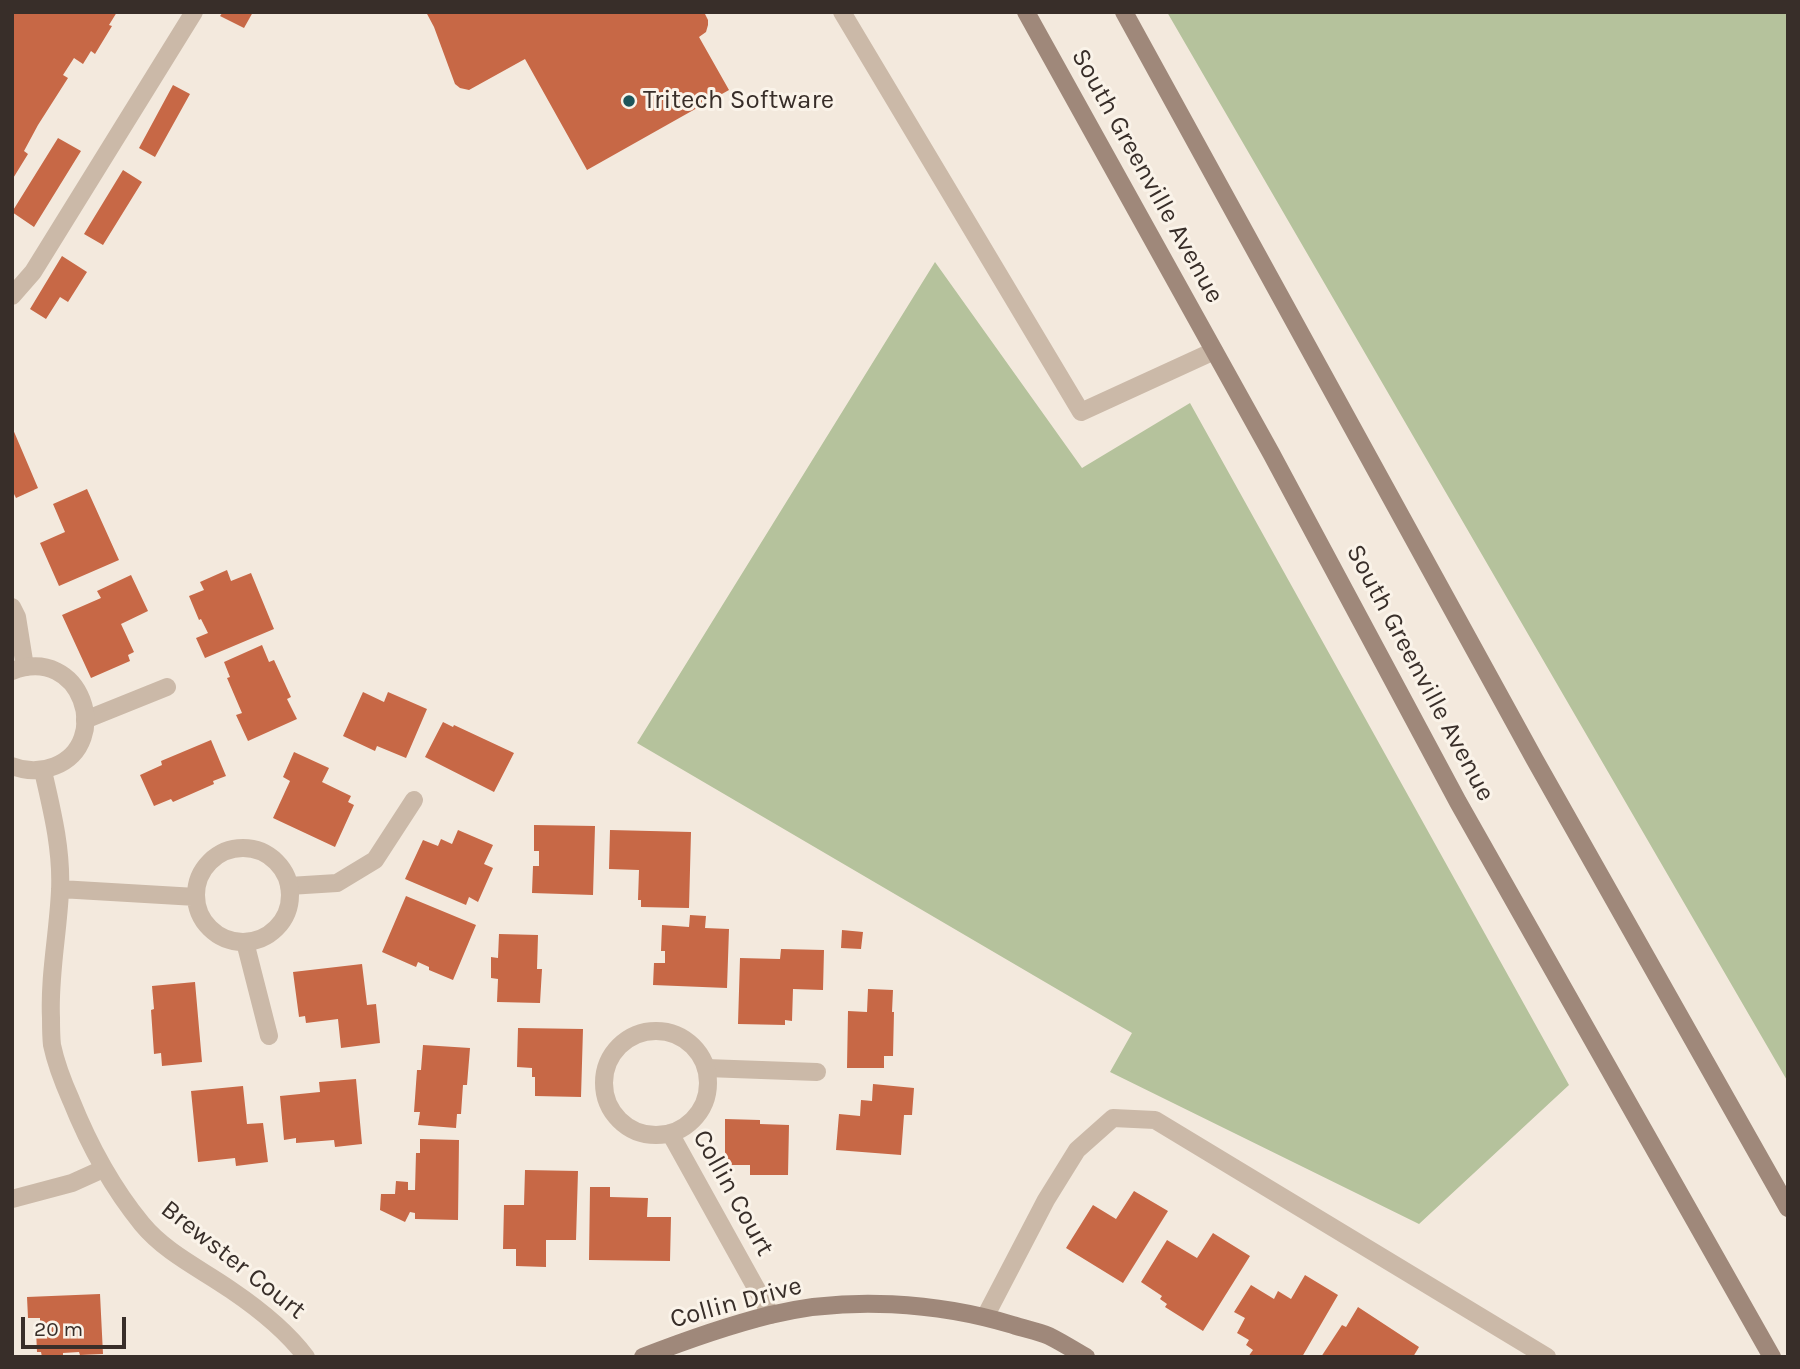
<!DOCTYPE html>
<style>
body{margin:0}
#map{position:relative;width:1800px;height:1369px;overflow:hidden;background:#f3e9dd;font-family:Karla,sans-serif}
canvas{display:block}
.frame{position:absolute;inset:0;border:14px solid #382e29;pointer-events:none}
.scale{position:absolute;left:21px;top:1317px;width:105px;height:32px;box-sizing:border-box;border:4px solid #382e29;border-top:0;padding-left:9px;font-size:21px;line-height:24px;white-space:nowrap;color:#382e29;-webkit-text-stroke:5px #faf3e9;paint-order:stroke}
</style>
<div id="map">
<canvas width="1800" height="1369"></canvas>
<div class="frame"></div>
<div class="scale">20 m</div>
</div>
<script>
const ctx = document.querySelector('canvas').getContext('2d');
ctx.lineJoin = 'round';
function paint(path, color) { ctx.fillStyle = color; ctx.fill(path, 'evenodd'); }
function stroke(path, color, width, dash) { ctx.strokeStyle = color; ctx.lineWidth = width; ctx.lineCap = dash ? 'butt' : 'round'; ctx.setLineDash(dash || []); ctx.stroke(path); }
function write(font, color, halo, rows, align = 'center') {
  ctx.font = font + ' Karla,sans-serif'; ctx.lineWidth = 6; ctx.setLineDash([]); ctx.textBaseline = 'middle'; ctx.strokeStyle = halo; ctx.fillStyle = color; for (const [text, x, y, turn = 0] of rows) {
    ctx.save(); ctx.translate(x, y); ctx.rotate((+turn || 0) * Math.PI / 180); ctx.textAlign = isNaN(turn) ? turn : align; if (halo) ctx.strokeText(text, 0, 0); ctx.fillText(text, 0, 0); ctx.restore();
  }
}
paint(new Path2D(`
 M 1167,12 L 1788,12 L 1788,1082 Z
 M 935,262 L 1082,468 L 1190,403 L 1569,1085 L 1419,1224 L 1110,1072 L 1132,1033 L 637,743 Z`), '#b5c29c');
paint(new Path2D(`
 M 12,12 L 117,12 L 109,25 L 112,26 L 95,54 L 91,51 L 83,64 L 74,58 L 63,75 L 68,78 L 38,125 L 24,151 L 28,154 L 12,180 Z
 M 223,12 L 253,12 L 244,28 L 220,16 Z
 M 426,12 L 704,12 L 708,20 L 708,25 L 706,32 L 699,37 L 729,90 L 587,170 L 525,59 L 469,90 L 460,88 L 455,84 L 434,27 Z
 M 173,85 L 190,94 L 155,157 L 139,148 Z
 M 58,138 L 81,151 L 34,227 L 12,212 Z
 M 123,170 L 142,182 L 103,245 L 84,234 Z
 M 62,256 L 87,272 L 68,302 L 60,297 L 46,319 L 30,309 Z
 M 12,427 L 38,488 L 16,498 L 14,494 L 12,495 Z
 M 87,489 L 119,560 L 59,586 L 40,543 L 65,532 L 53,504 Z
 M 227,570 L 231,581 L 251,573 L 274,629 L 205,658 L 196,638 L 208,633 L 201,619 L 199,620 L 189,596 L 204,590 L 200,582 Z
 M 131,575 L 148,611 L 121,624 L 134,652 L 128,655 L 130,661 L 91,678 L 62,615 L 101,598 L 97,591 Z
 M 262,645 L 269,662 L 274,660 L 291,697 L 287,699 L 297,719 L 248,741 L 236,715 L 242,713 L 227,678 L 230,677 L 224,662 Z
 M 363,692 L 384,702 L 388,692 L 427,709 L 406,758 L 377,746 L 375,751 L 343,736 Z
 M 443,722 L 453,727 L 454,725 L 514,753 L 494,792 L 425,757 Z
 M 211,740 L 226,776 L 213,781 L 214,784 L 173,802 L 171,799 L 154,806 L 140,775 L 162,765 L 161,761 Z
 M 294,752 L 329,768 L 322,782 L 351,796 L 348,802 L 354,805 L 335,847 L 273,818 L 290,781 L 283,777 Z
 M 534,825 L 595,826 L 593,895 L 532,893 L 533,866 L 539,866 L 539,851 L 534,851 Z
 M 458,830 L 493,845 L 484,864 L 493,868 L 478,902 L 469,897 L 466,905 L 405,879 L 423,840 L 438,846 L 441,839 L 452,844 Z
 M 610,830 L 691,832 L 689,908 L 641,907 L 641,900 L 638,900 L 639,870 L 609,869 Z
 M 406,896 L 476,925 L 453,980 L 429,970 L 429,967 L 418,962 L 416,967 L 382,952 Z
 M 690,915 L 706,916 L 705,928 L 729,929 L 727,988 L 653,985 L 654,963 L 665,963 L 665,951 L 661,951 L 662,925 L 689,927 Z
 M 842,930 L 863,932 L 861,949 L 841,948 Z
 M 499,934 L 538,935 L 537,969 L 542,969 L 540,1003 L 497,1002 L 498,979 L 491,978 L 491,957 L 498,958 Z
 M 781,949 L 824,950 L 823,990 L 793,989 L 792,1021 L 785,1020 L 785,1025 L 738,1024 L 740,958 L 780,959 Z
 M 362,964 L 367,1005 L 376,1004 L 380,1043 L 341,1048 L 338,1019 L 306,1023 L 305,1016 L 299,1017 L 293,972 Z
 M 195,982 L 202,1062 L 162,1066 L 161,1053 L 154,1054 L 151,1010 L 154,1009 L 152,986 Z
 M 868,989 L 893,990 L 892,1012 L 894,1012 L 893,1056 L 884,1056 L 884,1068 L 847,1068 L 848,1011 L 867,1012 Z
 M 518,1028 L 583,1029 L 581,1097 L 535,1096 L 535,1077 L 532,1077 L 532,1068 L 517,1067 Z
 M 423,1045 L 470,1048 L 467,1085 L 463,1085 L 461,1114 L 457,1114 L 456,1128 L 418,1125 L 420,1112 L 414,1112 L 417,1070 L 421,1070 Z
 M 356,1079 L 362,1144 L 335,1147 L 334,1140 L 296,1143 L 296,1138 L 284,1140 L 280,1096 L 320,1092 L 319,1082 Z
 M 873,1084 L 914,1088 L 912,1115 L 904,1115 L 901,1155 L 836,1150 L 839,1114 L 860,1116 L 861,1100 L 872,1101 Z
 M 243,1086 L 247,1124 L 263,1123 L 268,1162 L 236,1166 L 235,1158 L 198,1162 L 191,1091 Z
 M 725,1119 L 760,1120 L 760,1124 L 789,1125 L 788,1175 L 750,1175 L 750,1165 L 725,1165 Z
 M 420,1139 L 459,1140 L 458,1220 L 415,1219 L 415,1213 L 410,1212 L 405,1222 L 380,1210 L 381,1194 L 395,1194 L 396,1181 L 408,1182 L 408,1190 L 415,1190 L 416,1153 L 420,1153 Z
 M 525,1170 L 578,1171 L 576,1240 L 546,1240 L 546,1267 L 516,1266 L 516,1249 L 503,1249 L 504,1205 L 524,1205 Z
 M 590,1187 L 610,1187 L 610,1197 L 648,1198 L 647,1217 L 671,1217 L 670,1261 L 589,1260 Z
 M 1134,1191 L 1168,1211 L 1123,1283 L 1066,1248 L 1093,1205 L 1116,1219 Z
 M 1213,1233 L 1250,1256 L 1203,1331 L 1165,1307 L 1167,1304 L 1160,1299 L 1162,1296 L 1141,1282 L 1167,1240 L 1197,1258 Z
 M 1305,1275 L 1338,1295 L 1302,1357 L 1248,1357 L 1253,1350 L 1246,1345 L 1249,1340 L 1237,1333 L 1245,1318 L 1234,1312 L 1251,1285 L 1274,1299 L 1278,1291 L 1291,1299 Z
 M 100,1294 L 103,1354 L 80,1355 L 79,1352 L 63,1353 L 63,1357 L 42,1357 L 41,1352 L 37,1352 L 36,1330 L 40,1330 L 40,1318 L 28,1318 L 27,1297 Z
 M 1358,1307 L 1419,1347 L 1413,1357 L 1321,1357 L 1342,1325 L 1346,1327 Z`), '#c76846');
stroke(new Path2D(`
 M 842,12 L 1081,412 L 1214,351
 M 12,296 L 33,272 L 194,12
 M 12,607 L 17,617 L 25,667
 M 85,720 L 167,687
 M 289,886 L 337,883 L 375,860 L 414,800
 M 245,942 L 269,1036
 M 706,1068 L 817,1072
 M 12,1199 L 72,1183 L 103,1169
 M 985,1317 L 1046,1200 L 1077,1150 L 1113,1118 L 1155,1120 L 1547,1357`), '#cbb9a8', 18);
stroke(new Path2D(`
 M 12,671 C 82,644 113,743 55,766 C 40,772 27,772 12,766
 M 43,771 C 52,810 62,850 60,891 C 58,934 49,976 51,1018 C 51,1027 51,1036 52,1045 C 56,1064 63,1082 71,1100 C 89,1145 111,1186 142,1224 C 166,1253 201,1269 231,1290 C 259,1309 286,1330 306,1357
 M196 895a47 47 0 1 1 94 0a47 47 0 1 1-94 0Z
 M 60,889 L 196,897
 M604 1083a52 52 0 1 1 104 0a52 52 0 1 1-104 0Z
 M 670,1133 L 771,1315`), '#cbb9a8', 18);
stroke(new Path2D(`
 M 1026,12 L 1271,453 L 1458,802 L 1772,1357
 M 1124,12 L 1535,760 L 1788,1208
 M 643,1357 C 684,1341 726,1326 770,1315 C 847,1296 937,1302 1013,1325 C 1025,1329 1037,1331 1049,1336 C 1061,1342 1074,1350 1086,1357`), '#9f887a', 18);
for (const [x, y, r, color] of [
 [629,101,7,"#1d555a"]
]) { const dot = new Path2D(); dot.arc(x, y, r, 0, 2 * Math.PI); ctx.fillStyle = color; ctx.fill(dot); stroke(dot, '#faf3e9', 2.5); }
write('26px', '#382e29', '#faf3e9', [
 ["Tritech Software",643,101]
], 'left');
write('26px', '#382e29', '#faf3e9', [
 ["South Greenville Avenue",1147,176,61],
 ["South Greenville Avenue",1420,673,62],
 ["Collin Court",733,1193,61],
 ["Brewster Court",233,1260,38],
 ["Collin Drive",736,1303,-15]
]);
</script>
